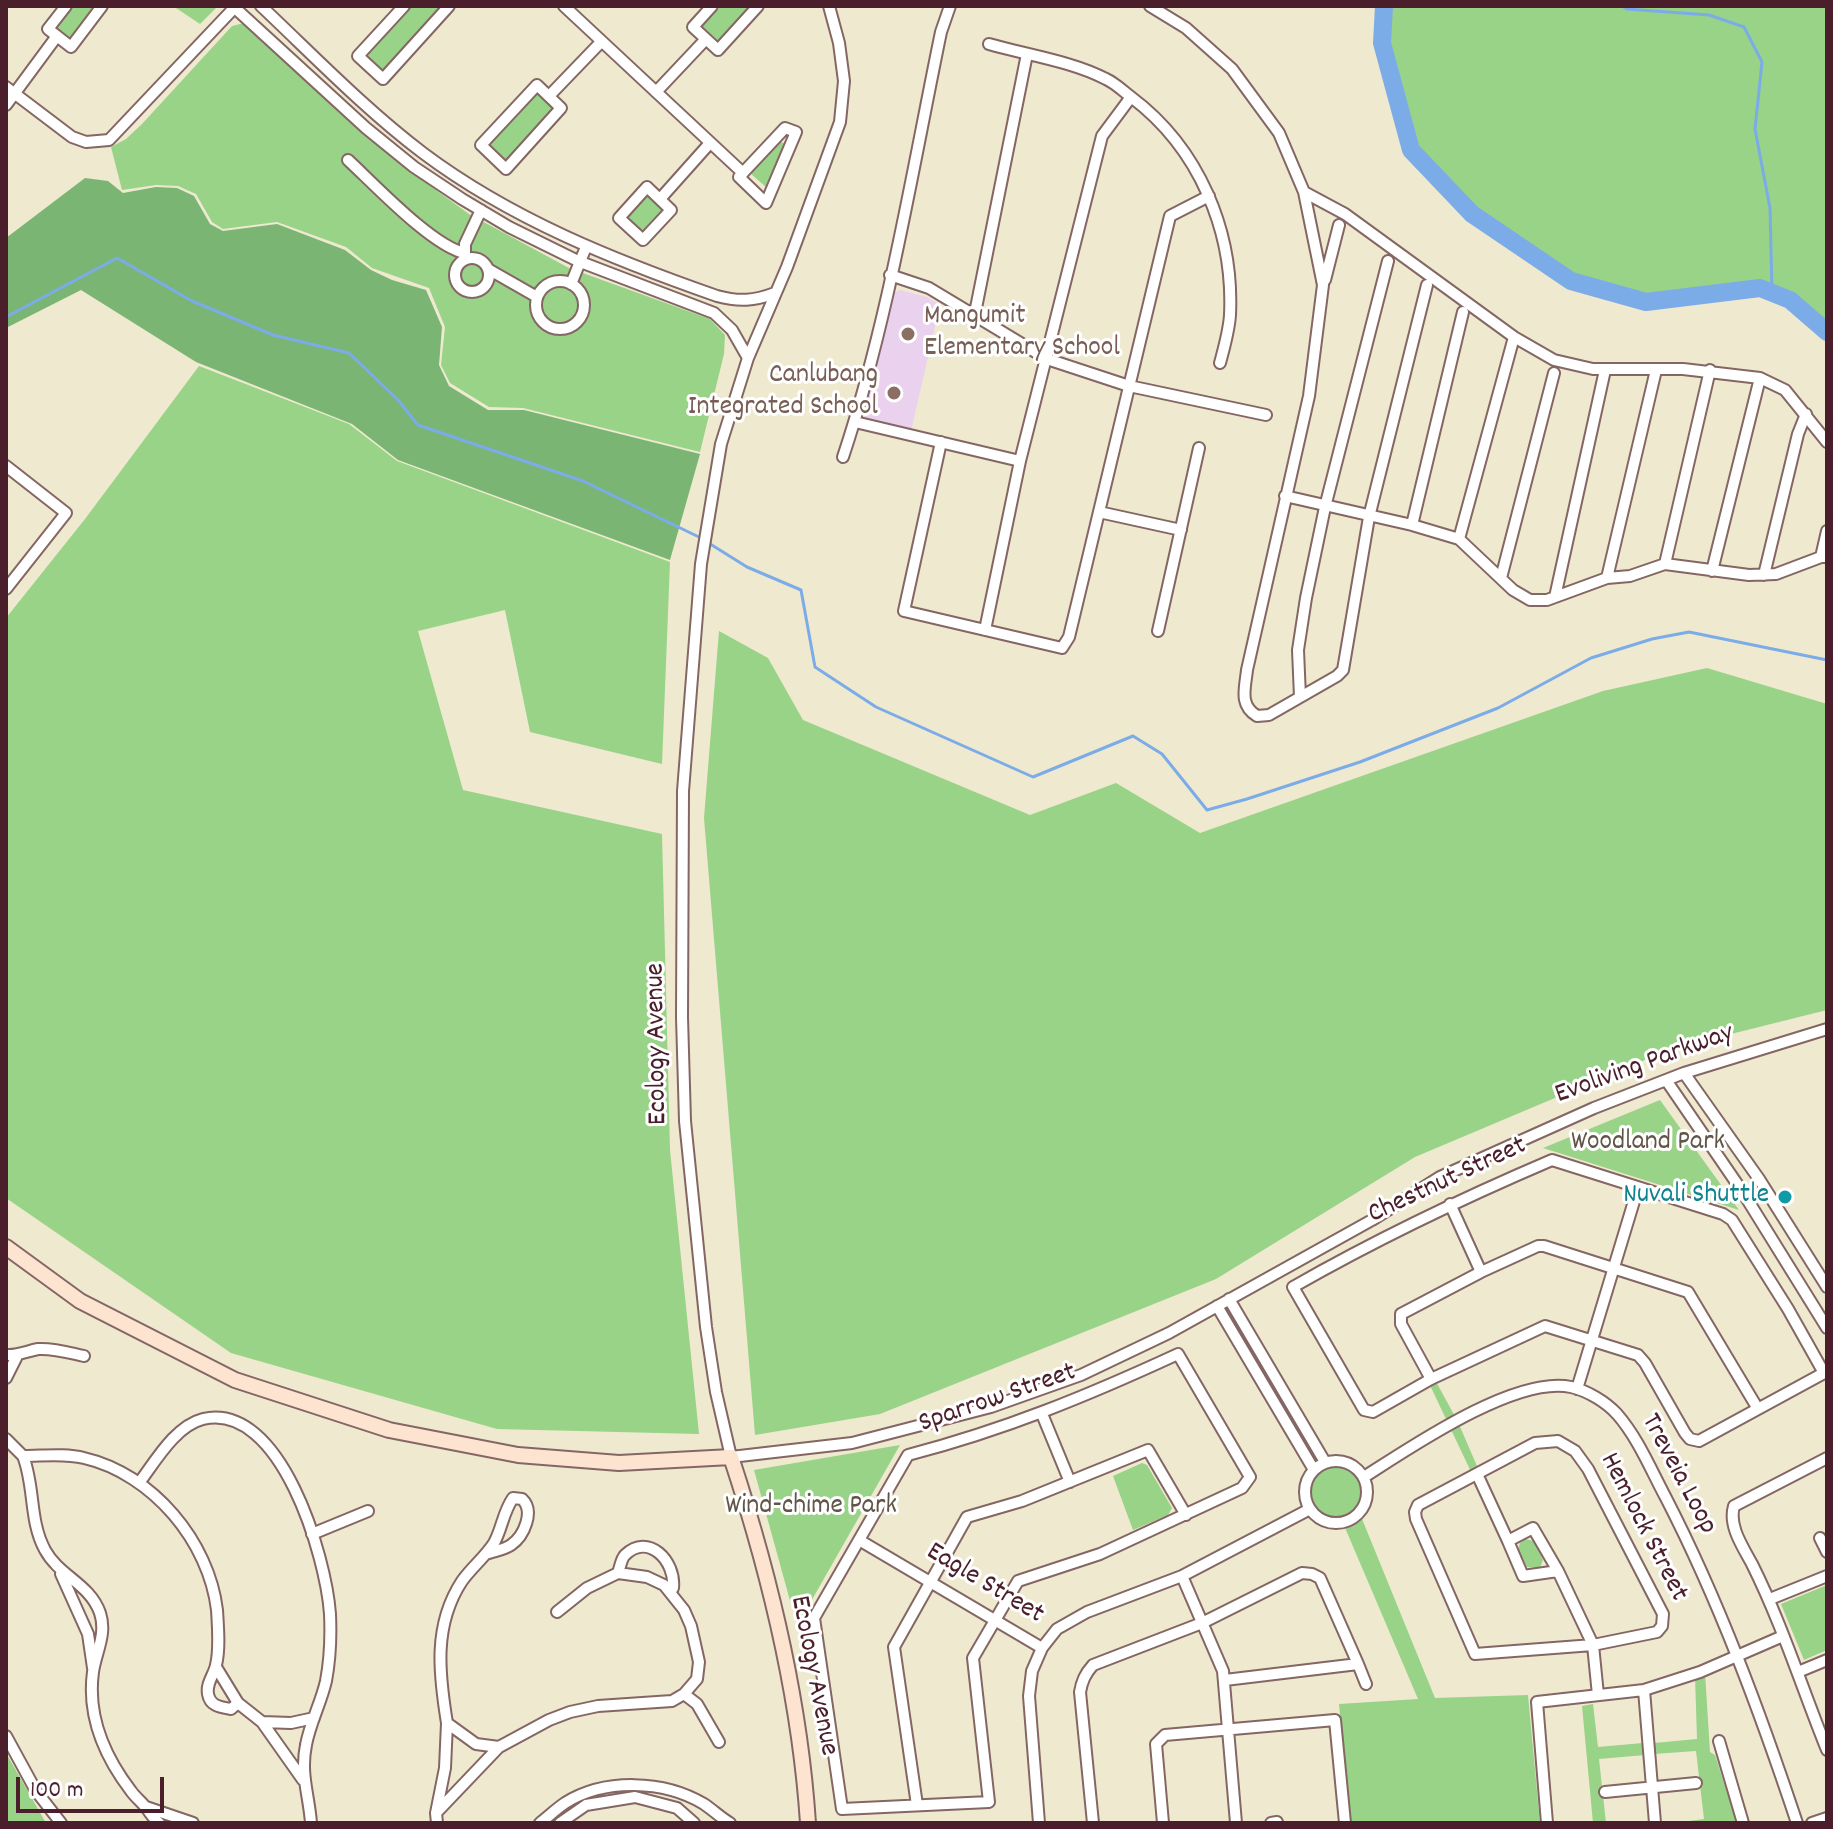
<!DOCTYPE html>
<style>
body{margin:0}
#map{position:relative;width:1833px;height:1829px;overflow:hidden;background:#efe9cf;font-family:Dekko,sans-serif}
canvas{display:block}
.frame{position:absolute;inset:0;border:8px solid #4a1f2b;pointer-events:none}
.scale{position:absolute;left:16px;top:1777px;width:148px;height:36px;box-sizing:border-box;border:4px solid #4a1f2b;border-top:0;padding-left:10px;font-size:24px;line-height:28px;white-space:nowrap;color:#4a1f2b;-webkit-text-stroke:6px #fff;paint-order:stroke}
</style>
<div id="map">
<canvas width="1833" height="1829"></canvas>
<div class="frame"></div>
<div class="scale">100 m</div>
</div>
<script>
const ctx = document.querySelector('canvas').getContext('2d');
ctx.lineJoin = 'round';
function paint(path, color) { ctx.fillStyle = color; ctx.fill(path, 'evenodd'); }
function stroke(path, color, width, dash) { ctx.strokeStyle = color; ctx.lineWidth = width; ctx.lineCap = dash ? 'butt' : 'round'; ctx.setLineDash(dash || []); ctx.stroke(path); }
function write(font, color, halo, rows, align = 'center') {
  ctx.font = font + ' Dekko,sans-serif'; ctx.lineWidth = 6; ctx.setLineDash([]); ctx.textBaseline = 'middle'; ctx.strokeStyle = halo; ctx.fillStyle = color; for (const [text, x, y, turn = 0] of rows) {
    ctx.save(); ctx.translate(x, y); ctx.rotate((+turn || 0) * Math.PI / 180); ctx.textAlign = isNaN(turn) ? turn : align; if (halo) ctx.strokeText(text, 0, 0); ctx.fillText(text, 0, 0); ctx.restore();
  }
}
paint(new Path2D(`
 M 900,290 L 927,297 L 940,305 L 911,431 L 869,421 L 864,416 L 891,295 Z`), '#ead1ed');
paint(new Path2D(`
 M 68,6 L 99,6 L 71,43 L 51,28 Z
 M 173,6 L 218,6 L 200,24 Z
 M 407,6 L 445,6 L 383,74 L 362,56 Z
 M 721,6 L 751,6 L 719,41 L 702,26 Z
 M 1384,6 L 1827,6 L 1827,332 L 1790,300 L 1760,288 L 1646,302 L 1571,281 L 1472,214 L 1411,150 L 1382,43 Z
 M 244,23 L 400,164 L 469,214 L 569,268 L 710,319 L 725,335 L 724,354 L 700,452 L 523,408 L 489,407 L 450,383 L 441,365 L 445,327 L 429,288 L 372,268 L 346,247 L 277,222 L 223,229 L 212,222 L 196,194 L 178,186 L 156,185 L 122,190 L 111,147 L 126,139 L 142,124 L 232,26 Z
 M 536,91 L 555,108 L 506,163 L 487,146 Z
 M 778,141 L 786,144 L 767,188 L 750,173 Z
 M 647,192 L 667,210 L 644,236 L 624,218 Z
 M 199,366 L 349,424 L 397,461 L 670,562 L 662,764 L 530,732 L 505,610 L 418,631 L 463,790 L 662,834 L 670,1150 L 699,1434 L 497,1429 L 231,1353 L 6,1198 L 6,618 L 85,519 Z
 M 719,631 L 768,658 L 803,720 L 1030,815 L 1116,783 L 1200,833 L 1603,691 L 1707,668 L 1827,704 L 1827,1010 L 1671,1049 L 1415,1157 L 1216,1279 L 880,1414 L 755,1435 L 704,818 Z
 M 1660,1100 L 1739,1210 L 1543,1148 Z
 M 1434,1378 L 1458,1422 L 1480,1473 L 1473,1476 L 1428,1381 Z
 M 900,1445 L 797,1626 L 754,1470 Z
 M 1142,1463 L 1147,1465 L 1172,1508 L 1168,1515 L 1133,1530 L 1113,1476 Z
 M1309 1492a27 27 0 1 1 54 0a27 27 0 1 1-54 0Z
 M 1360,1514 L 1435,1698 L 1528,1695 L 1540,1823 L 1350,1823 L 1339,1704 L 1418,1699 L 1343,1523 Z
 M 1525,1539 L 1534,1541 L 1543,1560 L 1540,1568 L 1527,1567 L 1518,1549 L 1520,1543 Z
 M 1827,1585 L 1827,1650 L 1804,1660 L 1781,1604 Z
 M 1705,1673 L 1710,1752 L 1715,1755 L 1737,1823 L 1673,1823 L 1704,1819 L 1696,1751 L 1654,1754 L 1654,1743 L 1697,1739 L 1695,1676 Z
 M 1593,1704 L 1598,1747 L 1643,1743 L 1645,1755 L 1599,1759 L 1606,1823 L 1593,1823 L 1582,1706 Z
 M 6,1753 L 46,1823 L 6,1821 Z`), '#98d388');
paint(new Path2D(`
 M 85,178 L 108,181 L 123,193 L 156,187 L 177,188 L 194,196 L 210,224 L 223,231 L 277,224 L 345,250 L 371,270 L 392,280 L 426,290 L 442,327 L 439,365 L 449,386 L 488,410 L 524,410 L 700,454 L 670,560 L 398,460 L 352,424 L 196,362 L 81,290 L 6,328 L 6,238 Z`), '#7ab574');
stroke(new Path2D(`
 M 1622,6 L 1627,9 L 1709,15 L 1744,27 L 1762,62 L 1755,129 L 1770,208 L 1772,293
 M 6,317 L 117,258 L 192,301 L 273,335 L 349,353 L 398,400 L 418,425 L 583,481 L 701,538
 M 707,542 L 747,567 L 801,590 L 815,667 L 876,707 L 1033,777 L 1133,736 L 1162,754 L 1207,810 L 1247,799 L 1360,762 L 1498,708 L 1591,658 L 1652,639 L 1689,632 L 1827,660`), '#7cace7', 3);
stroke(new Path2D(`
 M 1384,6 L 1382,43 L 1411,150 L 1472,214 L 1571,281 L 1646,302 L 1760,288 L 1790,300 L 1827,332`), '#7cace7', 18);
const street = new Path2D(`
 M 66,6 L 48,29 L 71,47 L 102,6
 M 261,6 C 314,56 365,109 423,153 C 511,219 614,260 717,296 C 739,302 754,301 775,293
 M 404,6 L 358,56 L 383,79 L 449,6
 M 564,6 L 743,173
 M 712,6 L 693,27 L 718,50 L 758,6
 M 829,6 L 839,43 L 844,81 L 840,122 L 787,267 L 748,358 L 721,444 L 701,564 L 683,791 L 682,1017 L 685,1121 L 706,1327 L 716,1392 L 731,1457 L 852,1443 L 991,1407 L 1081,1375 L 1169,1333 L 1372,1220 L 1440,1177 L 1594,1108 L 1684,1073 L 1827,1029
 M 1150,6 L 1186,28 L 1232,69 L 1279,133 L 1304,192 L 1323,285 L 1309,396 L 1247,670 C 1245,689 1239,705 1257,716 L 1269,715 L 1337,676 L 1343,670 L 1369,517 L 1427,285
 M 235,8 L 366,128 L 414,167 L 462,199 L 509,227 L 578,261 L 714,313 L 732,330 L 748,358
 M 989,44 C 1027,55 1071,61 1106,79 C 1115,83 1123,91 1131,97 C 1199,148 1234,231 1230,315 C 1229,331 1224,348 1220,363
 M 537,85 L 561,108 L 506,169 L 481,145 Z
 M 6,87 L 72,137 L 86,142 L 109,140 L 236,6
 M 656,92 L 706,39
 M 549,96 L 601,42
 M 6,105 L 57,36
 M 785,128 L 796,132 L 766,203 L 739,177 Z
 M 348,160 C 374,184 433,247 465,253
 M 647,187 L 671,210 L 643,240 L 619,218 Z
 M 1304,192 L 1345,214 L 1514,337 L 1554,360 L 1593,369 L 1683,369 L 1760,378 L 1785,390 L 1827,442
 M 660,199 L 710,143
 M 465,257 L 465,244 L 481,210
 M455 275a17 17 0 1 1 34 0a17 17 0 1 1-34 0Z
 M 488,269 L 537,297
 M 890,275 L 929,288 L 1047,359 L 1129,386 L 1266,415
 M 1325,280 L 1339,225
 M536 305a24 24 0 1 1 48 0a24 24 0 1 1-48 0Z
 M 571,284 L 586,247
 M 975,313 L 1027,54
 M 855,422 L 1020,461
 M 941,442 L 904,611 L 1062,648 L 1069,637 L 1170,216 L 1209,196
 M 843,457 C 888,322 912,172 941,32 L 950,6
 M 6,466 L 66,513 L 6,589
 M 1285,496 L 1412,525 L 1463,312
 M 1099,512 L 1181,530
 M 1412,525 L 1459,539 L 1513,590 L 1530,600 L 1547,600 L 1607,578 L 1630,576 L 1665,564 L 1749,575 L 1776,574 L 1821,557 L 1827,557
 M 1459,539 L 1514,337
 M 1821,557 L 1827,531
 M 1665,564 L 1710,370
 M 1712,571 L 1760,378
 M 1764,575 L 1798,434 L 1806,414
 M 1501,578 L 1554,373
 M 1607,578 L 1656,370
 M 1555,597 L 1605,370
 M 985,630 L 1020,461 L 1102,136 L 1131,97
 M 1158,631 L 1199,448
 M 1300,697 L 1298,650 L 1306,598 L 1325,507 L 1388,261
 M 1684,1073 L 1759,1179 L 1827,1287
 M 1666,1080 L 1742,1191 L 1827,1328
 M 1552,1160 L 1723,1214 L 1732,1220 L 1788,1309 L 1824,1373 L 1699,1441 L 1690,1439 L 1685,1433 L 1645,1363 L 1638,1355 L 1545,1326 L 1431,1379 L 1373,1412 L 1364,1410 L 1293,1287 C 1377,1239 1463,1198 1552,1160 Z
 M 1450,1204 L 1481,1272
 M 1229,1299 L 1325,1462
 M 1217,1306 L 1314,1470
 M 1178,1354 L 1250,1477 L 1242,1488 L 1100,1554 L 1018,1581 L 973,1658 L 989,1802 L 842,1809 L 814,1618 L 908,1455 C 1004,1430 1087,1396 1178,1354 Z
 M 6,1355 C 18,1356 27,1351 38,1349 C 54,1348 70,1353 84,1356
 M 6,1378 L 17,1356
 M 1431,1379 L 1401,1324 L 1401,1314 L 1481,1272 L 1538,1246 L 1544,1246 L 1688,1292 L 1758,1409
 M 1577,1389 L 1638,1188
 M 1042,1414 L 1070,1482
 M 6,1439 L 23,1456
 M 1558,1441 L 1575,1451 L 1588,1469 L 1663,1614 L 1662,1626 L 1657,1632 L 1593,1645 L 1475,1654 L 1416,1519 L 1415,1512 L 1418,1505 L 1535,1443 Z
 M 1827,1458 L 1734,1506 C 1728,1526 1743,1547 1752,1564 C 1782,1624 1802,1688 1827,1750
 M1305 1492a31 31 0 1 1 62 0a31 31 0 1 1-62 0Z
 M 1477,1474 L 1508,1541 L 1533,1528 L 1558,1571 L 1593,1645 L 1598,1695
 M 1364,1477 C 1411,1447 1516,1375 1571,1387 C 1588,1391 1606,1402 1617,1414 C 1638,1438 1651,1470 1666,1498 C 1719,1601 1760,1712 1797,1823
 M 139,1483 C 155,1462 175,1426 203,1419 C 281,1401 326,1557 330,1614 C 331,1636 330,1660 326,1681 C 321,1703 310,1723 306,1745 C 300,1774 309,1795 311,1823
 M 312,1534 L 368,1511
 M 1820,1538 L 1827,1552
 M 859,1540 L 1042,1648
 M 1508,1541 L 1523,1576 L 1558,1571
 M 618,1573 C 620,1568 621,1559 625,1555 C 648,1532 676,1561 673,1588 L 670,1590
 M 61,1574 L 88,1634 L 93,1668
 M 1182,1576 L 1223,1671 L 1236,1823
 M 1770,1599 L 1827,1576
 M 1358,1664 L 1366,1684
 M 216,1667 L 238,1703 L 262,1722 L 303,1780
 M 1798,1672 L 1827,1660
 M 1644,1690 L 1655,1823
 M 684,1694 L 697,1704 L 719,1742
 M 262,1722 L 291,1723 L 314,1718
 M 447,1723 C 439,1674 433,1625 462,1581 C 472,1567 485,1557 494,1543 C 502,1529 503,1512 513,1498 L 522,1499 C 535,1511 524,1536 511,1545 C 504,1550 493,1551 486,1554
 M 6,1736 L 36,1791 L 61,1823
 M 1719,1741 L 1743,1823
 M 1605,1792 L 1696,1783
 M 917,1805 L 894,1647 L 967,1517 L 1022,1501 L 1148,1450 L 1186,1515
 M 146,1807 L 193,1823
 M 436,1813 L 445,1768 L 447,1723 L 476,1744 L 499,1747
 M 159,1823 C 154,1819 151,1814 147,1809 C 142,1802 136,1798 131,1791 C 105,1757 87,1716 93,1672 C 96,1652 107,1634 100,1613 C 90,1584 59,1576 45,1550 C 29,1521 35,1486 23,1456 C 43,1456 65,1453 84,1458 C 153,1474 209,1542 217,1610 C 218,1627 220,1649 216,1665 C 214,1675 206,1683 208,1694 C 210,1706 220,1707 231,1709 L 238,1703
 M 437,1823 L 436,1813 L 499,1747 L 549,1720 L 570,1712 L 598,1706 L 672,1701 L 684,1694 L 697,1679 L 699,1662 L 691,1626 L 684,1610 L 664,1585 L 647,1577 L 618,1573 L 587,1588 L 557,1612
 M 540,1823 C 548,1817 556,1809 565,1803 C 605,1778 664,1780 704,1804 C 713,1810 721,1818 730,1823
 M 560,1823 L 586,1805 L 635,1797 L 677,1808 L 694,1823
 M 1039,1823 L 1029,1696 L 1032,1671 L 1042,1648 L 1057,1629 L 1087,1612 L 1182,1576 L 1310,1509
 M 1093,1823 L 1080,1692 C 1082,1681 1085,1674 1093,1665 L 1202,1623 L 1302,1573 L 1312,1574 L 1320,1578 L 1358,1664 L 1225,1680
 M 1163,1823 L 1156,1744 L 1165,1735 L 1335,1720 L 1345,1823
 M 1271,1823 L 1277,1822
 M 1547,1823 L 1537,1702 L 1644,1690 L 1700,1672 L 1783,1636
 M 1812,1823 L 1827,1818`);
const secondary = new Path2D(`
 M 6,1247 L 80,1301 L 235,1380 L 389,1430 L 518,1455 L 619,1463 L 731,1457 C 769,1572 800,1702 808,1823`);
stroke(street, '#846664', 14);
stroke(secondary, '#846664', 18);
stroke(street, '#fff', 10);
stroke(secondary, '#fde4d1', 14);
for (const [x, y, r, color] of [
 [908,334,8,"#8d6e63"],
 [894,393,8,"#8d6e63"],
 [1785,1197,8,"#0f9aa8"]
]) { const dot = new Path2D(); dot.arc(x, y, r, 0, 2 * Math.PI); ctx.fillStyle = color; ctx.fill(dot); stroke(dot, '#fff', 3); }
write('28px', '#785e54', '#fff', [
 ["Mangumit",924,318],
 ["Elementary School",924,350],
 ["Canlubang",878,377,"right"],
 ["Integrated School",878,409,"right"]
], 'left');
write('28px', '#4a1f2b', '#fff', [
 ["Ecology Avenue",659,1044,-91],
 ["Evoliving Parkway",1645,1066,-20],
 ["Chestnut Street",1448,1182,-25],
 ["Sparrow Street",998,1400,-19],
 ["Treveia Loop",1677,1475,62],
 ["Hemlock Street",1642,1528,63],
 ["Eagle Street",984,1585,31],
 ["Ecology Avenue",812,1676,79]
]);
write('28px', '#615547', '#fff', [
 ["Woodland Park",1648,1144],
 ["Wind-chime Park",811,1508]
]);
write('28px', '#0d838f', '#fff', [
 ["Nuvali Shuttle",1769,1197]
], 'right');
</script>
